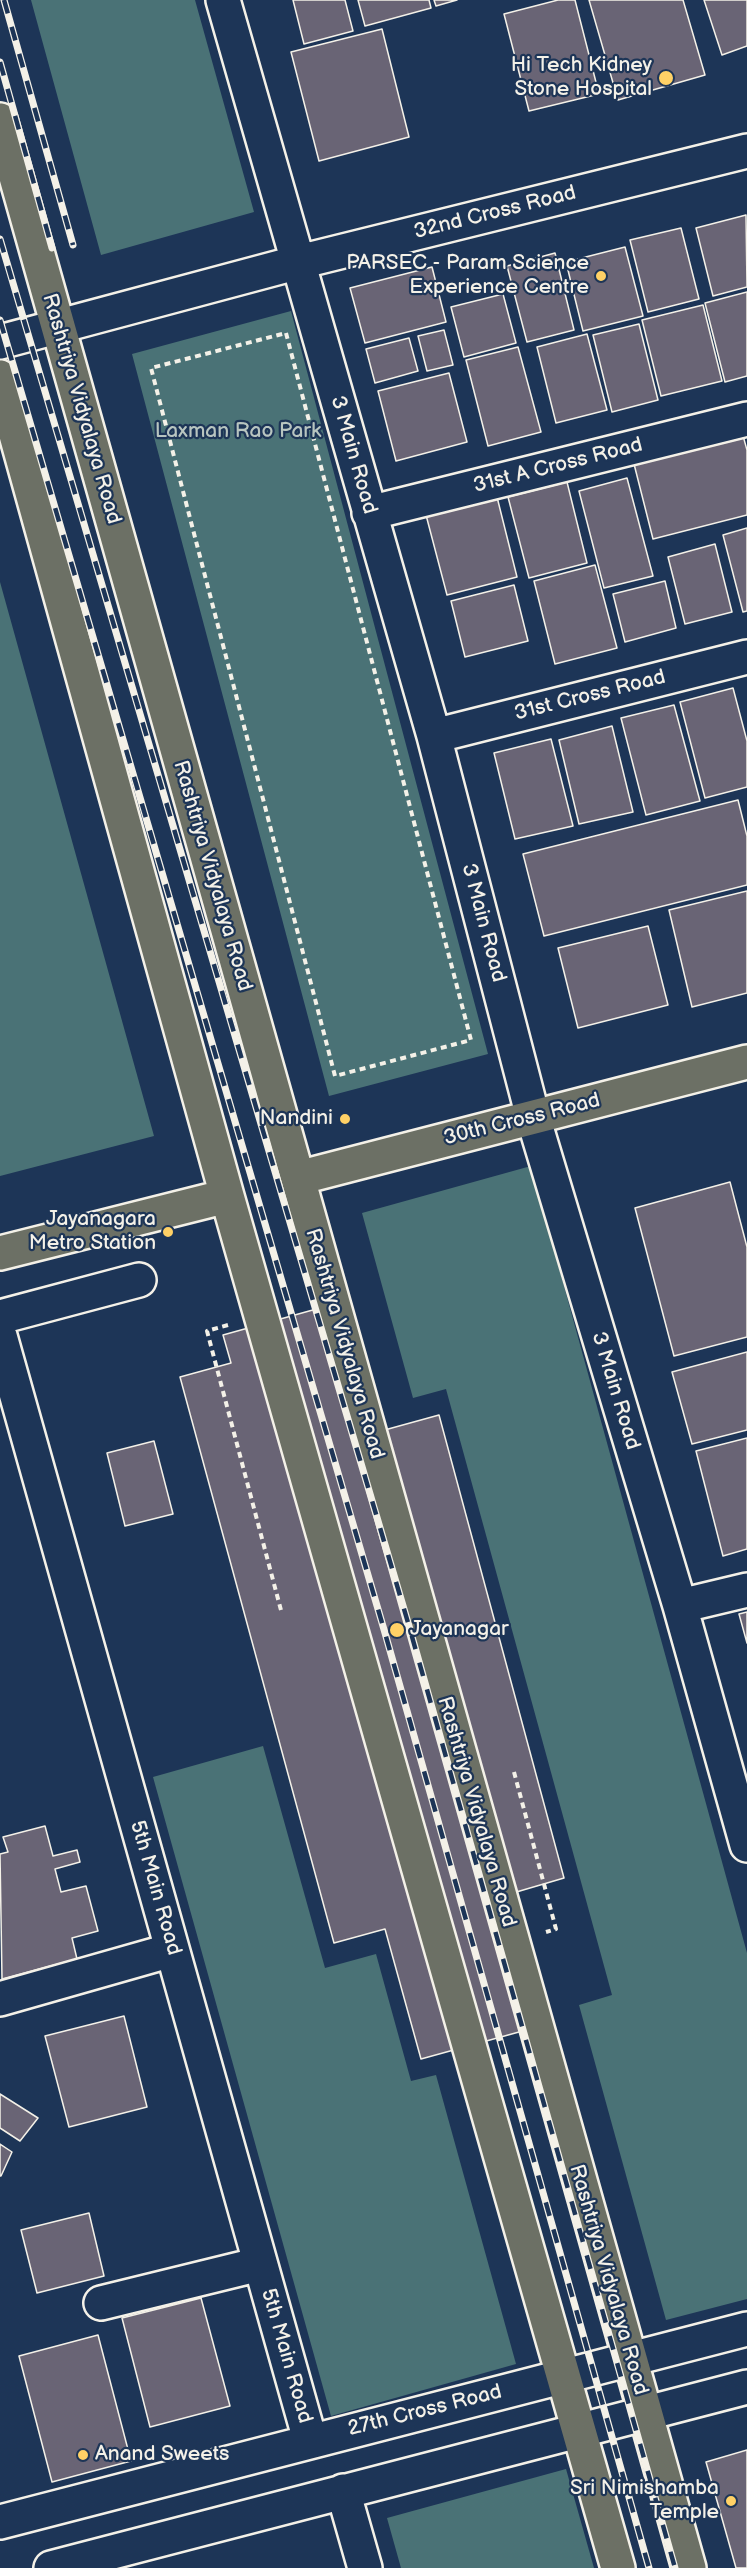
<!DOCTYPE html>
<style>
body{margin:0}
canvas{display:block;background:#1d3557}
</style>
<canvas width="747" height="2568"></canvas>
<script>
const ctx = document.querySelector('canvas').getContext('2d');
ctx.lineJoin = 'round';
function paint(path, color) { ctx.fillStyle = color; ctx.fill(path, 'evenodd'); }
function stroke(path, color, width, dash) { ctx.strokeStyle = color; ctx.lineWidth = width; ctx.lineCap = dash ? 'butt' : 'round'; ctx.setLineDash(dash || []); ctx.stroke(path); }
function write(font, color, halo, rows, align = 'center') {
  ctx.font = font + ' "Balsamiq Sans",sans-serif'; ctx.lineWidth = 4.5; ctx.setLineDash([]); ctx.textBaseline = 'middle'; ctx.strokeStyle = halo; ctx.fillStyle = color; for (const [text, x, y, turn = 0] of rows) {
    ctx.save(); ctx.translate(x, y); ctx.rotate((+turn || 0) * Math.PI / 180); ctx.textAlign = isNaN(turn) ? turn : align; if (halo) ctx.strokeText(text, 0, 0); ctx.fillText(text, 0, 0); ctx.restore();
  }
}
paint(new Path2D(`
 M 31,0 L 195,0 L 254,212 L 101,255 Z
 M 291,311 L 488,1054 L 329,1096 L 132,354 Z
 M 0,582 L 154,1136 L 0,1176 Z
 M 531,1166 L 747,1953 L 747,2299 L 666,2320 L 579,2005 L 612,1995 L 446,1389 L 413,1398 L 362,1213 Z
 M 263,1746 L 325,1968 L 376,1954 L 411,2081 L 436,2075 L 516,2364 L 331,2416 L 153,1777 Z
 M 566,2469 L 594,2568 L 401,2568 L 387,2518 Z`), '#4a7276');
const building = new Path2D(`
 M 293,0 L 345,0 L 353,31 L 304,44 Z
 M 358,0 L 429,0 L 431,8 L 365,26 Z
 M 434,0 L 457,0 L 436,6 Z
 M 558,0 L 575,0 L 599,94 L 529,111 L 504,14 Z
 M 589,0 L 683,0 L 705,75 L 618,100 Z
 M 704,0 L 747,0 L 747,46 L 722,55 Z
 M 382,29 L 409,137 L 319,161 L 291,52 Z
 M 746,215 L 747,287 L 713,296 L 696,228 Z
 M 681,228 L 699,299 L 648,312 L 630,240 Z
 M 625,247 L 643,316 L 583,331 L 566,262 Z
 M 555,253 L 574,330 L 527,342 L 507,266 Z
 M 432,267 L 446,322 L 365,343 L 350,288 Z
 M 747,292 L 747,376 L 725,382 L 705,303 Z
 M 503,294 L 516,343 L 464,357 L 451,307 Z
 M 703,305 L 722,381 L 661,396 L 642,320 Z
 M 639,324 L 658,400 L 612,412 L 593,335 Z
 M 444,330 L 453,365 L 427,371 L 418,336 Z
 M 587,334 L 607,410 L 556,423 L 537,347 Z
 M 409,338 L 418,371 L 375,383 L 366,349 Z
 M 518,347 L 541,432 L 488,446 L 466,360 Z
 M 449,373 L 467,442 L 396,461 L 378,391 Z
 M 742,432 L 747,450 L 747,515 L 653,539 L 633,460 Z
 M 627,478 L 653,576 L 604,588 L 579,491 Z
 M 567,482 L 587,563 L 529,578 L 508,497 Z
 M 497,497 L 517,577 L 447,595 L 426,515 Z
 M 747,528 L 747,611 L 743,612 L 723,535 Z
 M 715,544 L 732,612 L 685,624 L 668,557 Z
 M 595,565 L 617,648 L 555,664 L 534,581 Z
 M 665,581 L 676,628 L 625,642 L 613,594 Z
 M 514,585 L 528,641 L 465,657 L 451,601 Z
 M 733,688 L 747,741 L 747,787 L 705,798 L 680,702 Z
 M 674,705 L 700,801 L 646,815 L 621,718 Z
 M 612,726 L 633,812 L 579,824 L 559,740 Z
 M 551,739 L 573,826 L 515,839 L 494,753 Z
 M 738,800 L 747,836 L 747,885 L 544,936 L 523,854 Z
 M 747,891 L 747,993 L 692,1007 L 669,910 Z
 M 648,926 L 668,1005 L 578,1028 L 558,948 Z
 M 730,1182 L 747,1247 L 747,1337 L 674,1356 L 635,1208 Z
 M 345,1301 L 381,1431 L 439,1415 L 564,1878 L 513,1893 L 548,2024 L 421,2059 L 385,1929 L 334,1943 L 180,1377 L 231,1363 L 223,1335 Z
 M 747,1352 L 747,1430 L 692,1444 L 672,1372 Z
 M 747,1438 L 747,1549 L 723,1556 L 696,1451 Z
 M 154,1441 L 173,1514 L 125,1526 L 107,1453 Z
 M 747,1612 L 747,1643 L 739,1614 Z
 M 45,1826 L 53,1856 L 77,1850 L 80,1862 L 55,1869 L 61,1892 L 86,1886 L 98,1931 L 72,1938 L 77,1959 L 2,1979 L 0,1854 L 8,1852 L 3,1837 Z
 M 124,2016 L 147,2107 L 69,2127 L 45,2036 Z
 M 0,2094 L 38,2118 L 20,2141 L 0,2128 Z
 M 0,2144 L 12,2152 L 1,2176 L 0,2176 Z
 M 89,2213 L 104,2276 L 37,2293 L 21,2230 Z
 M 201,2298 L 230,2406 L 150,2427 L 122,2318 Z
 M 98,2335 L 131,2461 L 52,2482 L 19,2356 Z
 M 747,2450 L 747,2568 L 736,2568 L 706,2462 Z`);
paint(building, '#696475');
stroke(building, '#f4f1e8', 1.5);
const minor = new Path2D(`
 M 223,0 L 434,736 L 533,1117 L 680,1606 L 747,1845
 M 0,342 L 299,262 L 747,151
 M 369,513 L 747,419
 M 434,736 L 747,657
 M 0,1317 L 139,1280
 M 0,1336 L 310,2440
 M 680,1606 L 747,1590
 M 0,1999 L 172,1950
 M 101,2303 L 260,2264
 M 343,2491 L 365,2568
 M 0,2522 L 747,2329
 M 51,2568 L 747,2387`);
const major = new Path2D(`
 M 0,120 L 689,2568
 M 0,377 L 227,1196 L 618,2568
 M 298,1178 L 747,1062
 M 0,1253 L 227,1196`);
stroke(minor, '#f4f1e8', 38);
stroke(major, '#f4f1e8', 38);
stroke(new Path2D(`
 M 286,333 L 471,1040 L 335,1076 L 151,368 Z
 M 228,1325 L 207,1331 L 282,1614
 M 514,1772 L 556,1929 L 546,1932`), '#f4f1e8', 4, [6, 4.5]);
stroke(minor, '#1d3557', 33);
stroke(major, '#6c7065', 33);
const rail = new Path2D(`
 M 4,0 L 73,245
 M 0,62 L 52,248
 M 0,239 L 409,1626 L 675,2568
 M 0,320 L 385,1633 L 649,2568`);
stroke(rail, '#f4f1e8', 7);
stroke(rail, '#1d3557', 4.5, [14]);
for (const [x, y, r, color] of [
 [666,78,8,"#ffd166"],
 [601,276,6,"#ffd166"],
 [345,1119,6,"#ffd166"],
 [168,1232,6,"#ffd166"],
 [397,1630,8,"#ffd166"],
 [83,2455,6,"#ffd166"],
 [731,2501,6,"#ffd166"]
]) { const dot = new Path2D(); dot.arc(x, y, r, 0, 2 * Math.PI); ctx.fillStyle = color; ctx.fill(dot); stroke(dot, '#1d3557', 2); }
write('21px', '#f4f1e8', '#1d3557', [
 ["Hi Tech Kidney",652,66],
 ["Stone Hospital",652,90],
 ["PARSEC - Param Science",589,264],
 ["Experience Centre",589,288],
 ["Nandini",333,1119],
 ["Jayanagara",156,1220],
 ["Metro Station",156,1244],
 ["Jayanagar",410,1630,"left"],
 ["Anand Sweets",95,2455,"left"],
 ["Sri Nimishamba",719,2489],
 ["Temple",719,2513]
], 'right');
write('21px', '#f4f1e8', '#1d3557', [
 ["32nd Cross Road",495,213,-14],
 ["Rashtriya Vidyalaya Road",81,409,74],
 ["3 Main Road",353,455,74],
 ["31st A Cross Road",558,466,-14],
 ["31st Cross Road",590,696,-14],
 ["Rashtriya Vidyalaya Road",212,876,74],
 ["3 Main Road",483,923,75],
 ["30th Cross Road",522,1120,-14],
 ["Rashtriya Vidyalaya Road",344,1344,74],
 ["3 Main Road",615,1391,73],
 ["Rashtriya Vidyalaya Road",476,1812,74],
 ["5th Main Road",155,1888,74],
 ["Rashtriya Vidyalaya Road",608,2280,74],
 ["5th Main Road",286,2356,74],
 ["27th Cross Road",425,2411,-14]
]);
write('21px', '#b8c5c0', '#1d3557', [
 ["Laxman Rao Park",238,432]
]);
</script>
